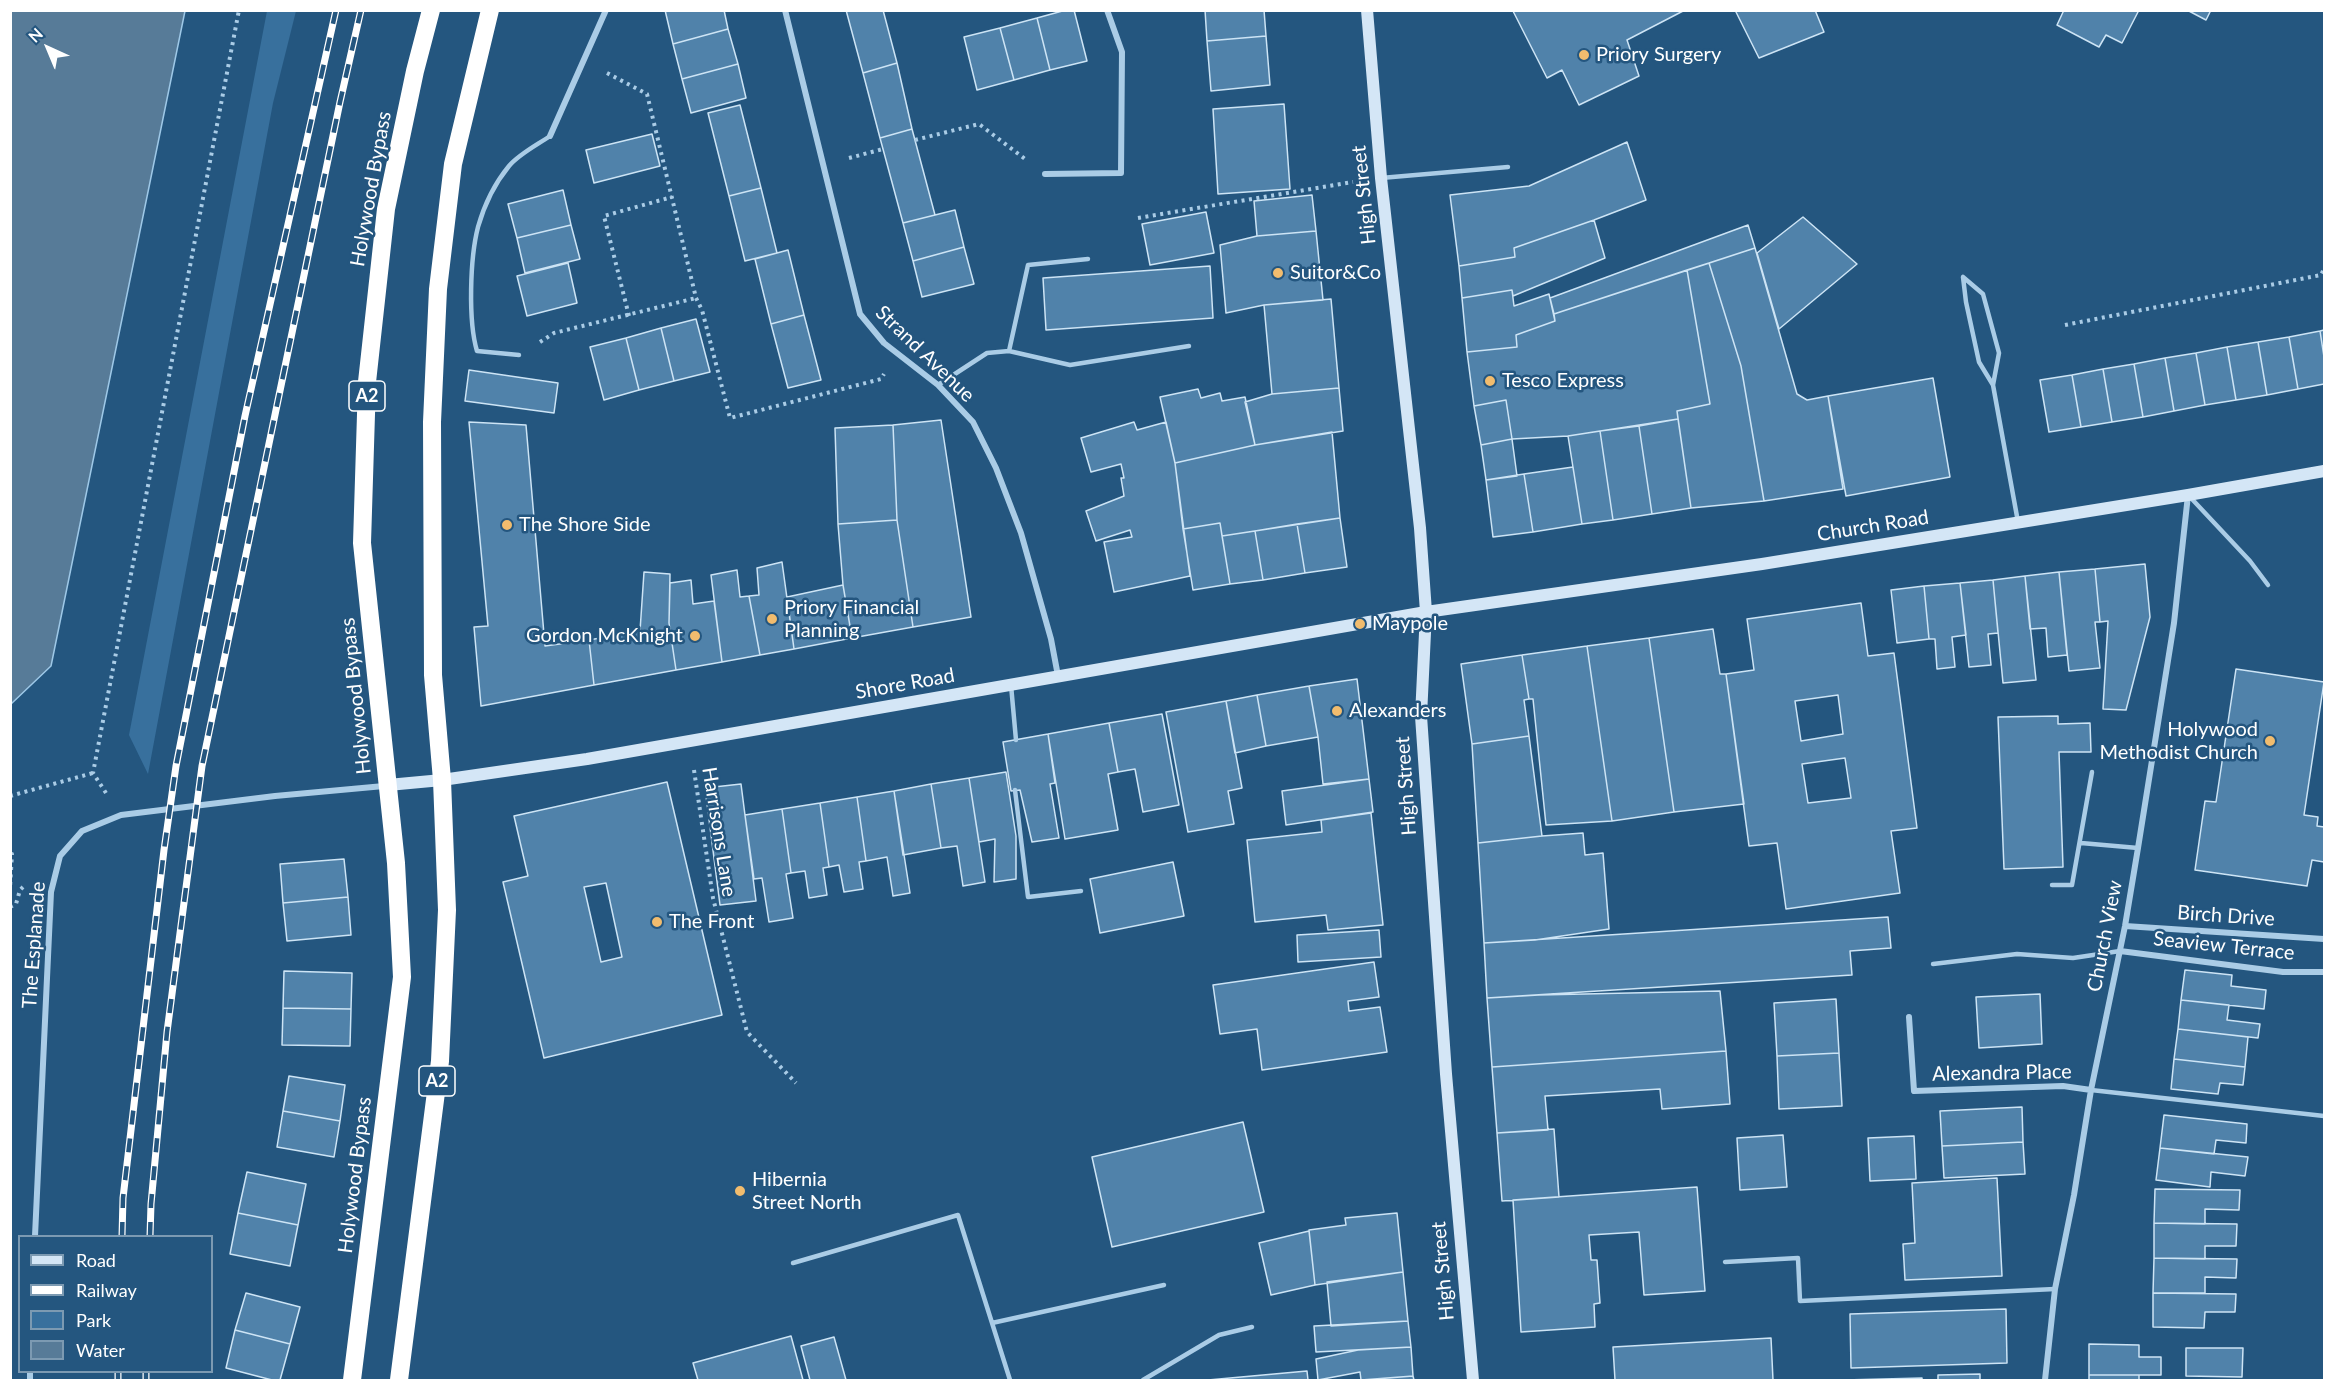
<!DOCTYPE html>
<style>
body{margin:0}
#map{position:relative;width:2335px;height:1391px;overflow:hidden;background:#24567f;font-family:Lato,sans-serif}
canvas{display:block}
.frame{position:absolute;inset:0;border:12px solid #fff;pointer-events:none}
.legend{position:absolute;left:18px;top:1235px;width:195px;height:138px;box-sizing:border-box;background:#24567f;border:2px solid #7c9ab2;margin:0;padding:8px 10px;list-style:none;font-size:18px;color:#fff}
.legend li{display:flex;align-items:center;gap:12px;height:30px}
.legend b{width:30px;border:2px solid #7c9ab2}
.north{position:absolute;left:18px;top:18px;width:60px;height:60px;-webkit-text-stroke:4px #24567f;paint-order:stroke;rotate:316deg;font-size:16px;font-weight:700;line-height:24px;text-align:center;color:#fff}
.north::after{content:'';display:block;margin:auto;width:21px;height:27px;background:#fff;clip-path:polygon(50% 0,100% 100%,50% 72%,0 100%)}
</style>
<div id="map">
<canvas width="2335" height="1391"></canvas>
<div class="frame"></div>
<ul class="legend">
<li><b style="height:8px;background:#d4e6f6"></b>Road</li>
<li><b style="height:8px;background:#fff"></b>Railway</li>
<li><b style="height:16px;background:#38709d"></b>Park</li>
<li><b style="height:16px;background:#577b98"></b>Water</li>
</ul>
<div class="north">N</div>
</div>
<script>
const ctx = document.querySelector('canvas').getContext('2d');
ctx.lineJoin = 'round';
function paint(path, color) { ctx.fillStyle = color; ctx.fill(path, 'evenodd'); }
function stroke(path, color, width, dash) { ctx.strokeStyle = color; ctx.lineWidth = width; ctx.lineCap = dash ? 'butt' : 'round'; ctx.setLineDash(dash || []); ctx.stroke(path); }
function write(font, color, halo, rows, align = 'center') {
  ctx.font = font + ' Lato,sans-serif'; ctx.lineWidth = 5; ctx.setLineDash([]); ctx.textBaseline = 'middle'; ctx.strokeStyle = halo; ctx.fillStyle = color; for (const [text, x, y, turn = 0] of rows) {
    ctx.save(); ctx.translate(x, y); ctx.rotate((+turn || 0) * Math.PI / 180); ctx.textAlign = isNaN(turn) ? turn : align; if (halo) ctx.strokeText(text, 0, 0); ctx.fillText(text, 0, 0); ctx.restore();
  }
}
paint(new Path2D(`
 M 267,11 L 296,11 L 273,103 L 148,774 L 129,735 Z`), '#38709d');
const water = new Path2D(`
 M 11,10 L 185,11 L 51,666 L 11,704 Z`);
paint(water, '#577b98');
stroke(water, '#9ec8e7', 1.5);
const building = new Path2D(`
 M 665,10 L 724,10 L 728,29 L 673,44 Z
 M 846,10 L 883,10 L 897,63 L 863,73 Z
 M 1066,10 L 1074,10 L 1087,61 L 1050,70 L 1037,18 Z
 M 1205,10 L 1264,10 L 1266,36 L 1207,41 Z
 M 1685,10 L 1627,40 L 1639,76 L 1579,105 L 1562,70 L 1547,78 L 1513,11 Z
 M 1735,10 L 1815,10 L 1824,32 L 1759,58 Z
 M 2064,10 L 2135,10 L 2138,12 L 2122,43 L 2106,35 L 2099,47 L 2057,25 Z
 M 2187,10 L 2211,10 L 2206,20 Z
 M 1037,18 L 1050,70 L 1014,80 L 1000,28 Z
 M 1000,28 L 1014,80 L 977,90 L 964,37 Z
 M 728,29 L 738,64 L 682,79 L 673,44 Z
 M 1266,36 L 1270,85 L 1211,91 L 1207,41 Z
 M 897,63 L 912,129 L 880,138 L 863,73 Z
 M 738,64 L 746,98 L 691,113 L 682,79 Z
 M 1284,104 L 1290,189 L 1218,194 L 1213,109 Z
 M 740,105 L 761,188 L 729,196 L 708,113 Z
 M 912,129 L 935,215 L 903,223 L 880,138 Z
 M 652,134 L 660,166 L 594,183 L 586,150 Z
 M 1627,142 L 1646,200 L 1594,220 L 1514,248 L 1515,257 L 1459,266 L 1450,195 L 1529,186 Z
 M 761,188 L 777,253 L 745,261 L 729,196 Z
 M 563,190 L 571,225 L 517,238 L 508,204 Z
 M 1312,195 L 1316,231 L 1257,236 L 1254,201 Z
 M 955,210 L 964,247 L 913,261 L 903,223 Z
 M 1206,212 L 1214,253 L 1150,265 L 1142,224 Z
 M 1803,217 L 1857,264 L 1779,329 L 1757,253 Z
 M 1594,220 L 1605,258 L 1513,296 L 1512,290 L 1462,298 L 1459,266 L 1515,257 L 1514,248 Z
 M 571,225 L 580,259 L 525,273 L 517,238 Z
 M 1748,225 L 1755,248 L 1554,314 L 1550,298 Z
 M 1316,231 L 1323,300 L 1264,305 L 1226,313 L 1220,245 L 1257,236 Z
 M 964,247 L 974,284 L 922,297 L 913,261 Z
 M 1755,248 L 1797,394 L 1807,400 L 1828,396 L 1843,489 L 1764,501 L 1741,366 L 1709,263 Z
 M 788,250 L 804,315 L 771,324 L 755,259 Z
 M 568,263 L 577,303 L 527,316 L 517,276 Z
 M 1709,263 L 1741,366 L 1764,501 L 1691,508 L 1677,411 L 1710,404 L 1687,270 Z
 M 1210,266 L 1213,318 L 1046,330 L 1043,278 Z
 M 1687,270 L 1710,404 L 1677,411 L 1678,419 L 1568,436 L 1512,439 L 1506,400 L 1474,406 L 1467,352 L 1517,347 L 1516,335 L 1555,321 L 1554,314 Z
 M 1512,290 L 1514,306 L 1549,294 L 1555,321 L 1516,335 L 1517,347 L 1467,352 L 1462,298 Z
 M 1331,299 L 1339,388 L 1272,394 L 1264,305 Z
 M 804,315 L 821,380 L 788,388 L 771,324 Z
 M 696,319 L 710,372 L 674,381 L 661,328 Z
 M 661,328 L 674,381 L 639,390 L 626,338 Z
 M 2324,330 L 2324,357 L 2320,331 Z
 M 2320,331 L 2324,357 L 2324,384 L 2298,389 L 2289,337 Z
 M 2289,337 L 2298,389 L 2267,395 L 2258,342 Z
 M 626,338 L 639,390 L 604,400 L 590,347 Z
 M 2258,342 L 2267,395 L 2236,400 L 2227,347 Z
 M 2227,347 L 2236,400 L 2205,405 L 2196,353 Z
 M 2196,353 L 2205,405 L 2174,411 L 2165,358 Z
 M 2165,358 L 2174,411 L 2143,417 L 2134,364 Z
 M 2134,364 L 2143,417 L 2112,422 L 2103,369 Z
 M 2103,369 L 2112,422 L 2081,427 L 2072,375 Z
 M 469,370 L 558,383 L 554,413 L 465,401 Z
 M 2072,375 L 2081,427 L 2049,432 L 2040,380 Z
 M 1933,378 L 1950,477 L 1846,496 L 1828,396 Z
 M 1339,388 L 1343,431 L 1255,445 L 1245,402 L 1272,394 Z
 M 1198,389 L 1201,398 L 1220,393 L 1222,401 L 1245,397 L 1255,445 L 1175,463 L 1160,397 Z
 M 1506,400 L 1512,439 L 1481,445 L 1474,406 Z
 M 1678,419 L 1691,508 L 1652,514 L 1639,426 Z
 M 941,420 L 971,617 L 913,627 L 897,520 L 893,425 Z
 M 469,422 L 526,425 L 545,646 L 589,640 L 594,685 L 481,706 L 474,627 L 488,626 Z
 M 1134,422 L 1137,430 L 1166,422 L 1175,463 L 1190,576 L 1114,592 L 1104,542 L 1132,537 L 1130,530 L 1096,541 L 1086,511 L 1124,496 L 1121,478 L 1124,478 L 1121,464 L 1091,472 L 1081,438 Z
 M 893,425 L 897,520 L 838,524 L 835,428 Z
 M 1639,426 L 1652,514 L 1613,520 L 1600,431 Z
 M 1600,431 L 1613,520 L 1582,524 L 1568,436 Z
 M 1332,432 L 1340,518 L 1222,536 L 1220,523 L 1183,529 L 1175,463 L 1255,445 Z
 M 1512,439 L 1517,476 L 1486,480 L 1481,445 Z
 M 1573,467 L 1582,524 L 1533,532 L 1524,474 Z
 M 1524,474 L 1533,532 L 1493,537 L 1486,480 Z
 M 1340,518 L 1347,567 L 1305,573 L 1297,524 Z
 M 897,520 L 913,627 L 852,638 L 843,585 L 838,524 Z
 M 1220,523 L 1230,584 L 1193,590 L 1183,529 Z
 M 1297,524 L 1305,573 L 1263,580 L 1255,531 Z
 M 1255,531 L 1263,580 L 1230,584 L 1222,536 Z
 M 782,562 L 794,649 L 760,655 L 749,596 L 759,595 L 757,568 Z
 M 2145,564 L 2150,617 L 2126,710 L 2103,709 L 2108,621 L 2100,622 L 2095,569 Z
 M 2095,569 L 2100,622 L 2095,622 L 2100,668 L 2069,671 L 2059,572 Z
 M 737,570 L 740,597 L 749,596 L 760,655 L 722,662 L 711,575 Z
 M 644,572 L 670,574 L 669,623 L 676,670 L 594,685 L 589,640 L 640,631 Z
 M 2059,572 L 2067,655 L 2048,657 L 2046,628 L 2030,629 L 2025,576 Z
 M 2025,576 L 2036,680 L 2003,683 L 1993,580 Z
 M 691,580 L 693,604 L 714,601 L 722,662 L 676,670 L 669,623 L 670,583 Z
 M 1993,580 L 1998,633 L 1988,634 L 1991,665 L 1969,667 L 1960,583 Z
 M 1960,583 L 1966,635 L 1952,637 L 1955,667 L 1937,669 L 1935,639 L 1929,639 L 1924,586 Z
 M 843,585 L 852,638 L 794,649 L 787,597 Z
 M 1924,586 L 1929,639 L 1897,643 L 1891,590 Z
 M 1861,603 L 1868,656 L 1894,653 L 1917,828 L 1891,831 L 1900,893 L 1786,909 L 1777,843 L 1749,846 L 1726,674 L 1754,670 L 1747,619 ZM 1838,695 L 1843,734 L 1801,741 L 1795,701 ZM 1845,758 L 1851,798 L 1808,803 L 1802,764 Z
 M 1713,629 L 1720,674 L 1726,674 L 1744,804 L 1674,812 L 1649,638 Z
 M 1649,638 L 1674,812 L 1612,821 L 1587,646 Z
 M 1587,646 L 1612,821 L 1546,825 L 1533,699 L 1529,699 L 1522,655 Z
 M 1522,655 L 1529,699 L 1524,700 L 1529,736 L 1472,744 L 1461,664 Z
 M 2236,669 L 2324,682 L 2304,815 L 2318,817 L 2317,826 L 2324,827 L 2324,862 L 2312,860 L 2307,886 L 2195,870 L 2205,801 L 2216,802 Z
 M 1357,679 L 1369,779 L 1323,784 L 1318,737 L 1309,686 Z
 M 1309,686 L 1318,737 L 1266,746 L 1257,695 Z
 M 1257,695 L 1266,746 L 1235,753 L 1226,701 Z
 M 1226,701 L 1242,788 L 1228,791 L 1234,824 L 1188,832 L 1166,712 Z
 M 1162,714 L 1179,805 L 1143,812 L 1135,769 L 1118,772 L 1109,723 Z
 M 2058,716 L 2058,724 L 2090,723 L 2091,752 L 2059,752 L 2063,867 L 2004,869 L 1998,717 Z
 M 1109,723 L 1118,772 L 1108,774 L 1118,830 L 1065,839 L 1048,734 Z
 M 1048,734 L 1055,783 L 1050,784 L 1059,838 L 1032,842 L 1020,790 L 1011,791 L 1003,742 Z
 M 1529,736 L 1542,836 L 1478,843 L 1472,744 Z
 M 1006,772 L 1016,836 L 1016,879 L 994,882 L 995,839 L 979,842 L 969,778 Z
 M 969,778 L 985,882 L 963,886 L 957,846 L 941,848 L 931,784 Z
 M 1369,779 L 1373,812 L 1286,825 L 1282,791 Z
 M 667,782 L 722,1015 L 544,1058 L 503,882 L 528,876 L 514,816 ZM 606,883 L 622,957 L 601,962 L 584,887 Z
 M 741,784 L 756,901 L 720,905 L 705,788 Z
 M 931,784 L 941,848 L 903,855 L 894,791 Z
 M 894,791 L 910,893 L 893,896 L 887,857 L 866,861 L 857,797 Z
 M 857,797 L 866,861 L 859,862 L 863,889 L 844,892 L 839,865 L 829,867 L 820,803 Z
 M 820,803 L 829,867 L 823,868 L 827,895 L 809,898 L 805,871 L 791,873 L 782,809 Z
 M 782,809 L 791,873 L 786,874 L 793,918 L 769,922 L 762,878 L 754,879 L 745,815 Z
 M 1371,813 L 1383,925 L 1328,930 L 1326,915 L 1255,922 L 1247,840 L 1322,832 L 1321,820 Z
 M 1583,833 L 1585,855 L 1603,853 L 1609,929 L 1535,940 L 1484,943 L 1478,843 L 1542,836 Z
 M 344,859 L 348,897 L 283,903 L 280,864 Z
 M 1173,862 L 1184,916 L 1100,933 L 1090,879 Z
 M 348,897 L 351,935 L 287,941 L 283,903 Z
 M 1888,917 L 1891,948 L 1850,951 L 1852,975 L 1487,998 L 1484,943 Z
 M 1379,930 L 1381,957 L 1298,962 L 1297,935 Z
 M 1374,962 L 1379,997 L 1348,1001 L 1349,1011 L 1380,1007 L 1387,1052 L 1262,1070 L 1257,1029 L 1220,1034 L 1213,985 Z
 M 2185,970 L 2232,975 L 2231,986 L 2266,990 L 2264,1009 L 2181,1000 Z
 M 284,971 L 352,973 L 351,1009 L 283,1008 Z
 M 1720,991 L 1726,1051 L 1492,1067 L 1487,998 L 1539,995 Z
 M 2040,994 L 2042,1044 L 1979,1048 L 1976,997 Z
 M 1836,999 L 1839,1053 L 1777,1056 L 1774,1003 Z
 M 2181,1000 L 2229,1005 L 2227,1020 L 2260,1024 L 2258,1038 L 2178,1029 Z
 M 283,1008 L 351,1009 L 350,1046 L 282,1045 Z
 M 2178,1029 L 2248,1037 L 2245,1067 L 2174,1059 Z
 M 1726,1051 L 1730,1104 L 1662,1109 L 1660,1089 L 1545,1096 L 1548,1130 L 1497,1133 L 1492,1067 Z
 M 1839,1053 L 1842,1106 L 1779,1109 L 1777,1056 Z
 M 2174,1059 L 2245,1067 L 2243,1085 L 2220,1083 L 2218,1094 L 2171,1089 Z
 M 289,1076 L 345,1085 L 340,1121 L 283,1111 Z
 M 2022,1107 L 2023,1142 L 1942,1146 L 1940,1111 Z
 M 283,1111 L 340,1121 L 334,1157 L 277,1147 Z
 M 2164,1115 L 2247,1124 L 2246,1143 L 2216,1140 L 2214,1154 L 2160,1148 Z
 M 1243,1122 L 1264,1212 L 1112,1247 L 1092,1157 Z
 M 1554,1129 L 1559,1197 L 1502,1201 L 1497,1133 Z
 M 1783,1135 L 1787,1187 L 1740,1190 L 1737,1138 Z
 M 1914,1136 L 1916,1179 L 1870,1181 L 1868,1138 Z
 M 2023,1142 L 2025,1174 L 1944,1178 L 1942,1146 Z
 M 2160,1148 L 2248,1157 L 2245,1176 L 2211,1172 L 2210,1187 L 2156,1180 Z
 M 247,1172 L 306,1184 L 298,1225 L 238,1213 Z
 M 1997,1178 L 2002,1276 L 1905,1280 L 1903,1244 L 1915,1243 L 1912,1183 Z
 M 1697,1187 L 1705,1291 L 1644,1295 L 1639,1232 L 1589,1235 L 1591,1260 L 1597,1260 L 1600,1303 L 1594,1304 L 1595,1327 L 1521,1332 L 1513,1200 Z
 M 2155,1189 L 2240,1190 L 2239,1210 L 2205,1209 L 2205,1224 L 2154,1223 Z
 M 238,1213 L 298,1225 L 290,1266 L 230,1254 Z
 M 1397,1213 L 1403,1272 L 1315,1285 L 1309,1230 L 1346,1225 L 1345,1218 Z
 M 2154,1223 L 2237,1224 L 2236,1246 L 2205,1246 L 2205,1259 L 2154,1258 Z
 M 1309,1231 L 1315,1285 L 1271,1295 L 1259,1243 Z
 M 2154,1258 L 2237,1259 L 2236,1278 L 2205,1277 L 2205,1293 L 2153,1293 Z
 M 1403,1272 L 1408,1321 L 1331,1326 L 1327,1282 Z
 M 246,1293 L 300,1307 L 290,1344 L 235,1330 Z
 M 2153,1293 L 2236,1294 L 2235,1312 L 2205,1312 L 2204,1328 L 2153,1327 Z
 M 2006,1309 L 2007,1363 L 1851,1368 L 1850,1314 Z
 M 1408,1321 L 1411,1347 L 1316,1352 L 1314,1326 Z
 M 235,1330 L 290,1344 L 280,1380 L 272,1380 L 226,1368 Z
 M 791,1336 L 803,1380 L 698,1380 L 693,1363 Z
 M 834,1337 L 846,1380 L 810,1380 L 801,1346 Z
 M 1771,1338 L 1773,1380 L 1615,1380 L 1613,1347 Z
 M 2089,1344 L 2139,1345 L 2139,1357 L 2161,1357 L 2161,1375 L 2089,1375 Z
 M 1411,1347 L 1413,1376 L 1361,1380 L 1360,1372 L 1318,1380 L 1316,1359 L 1358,1350 Z
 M 2186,1348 L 2243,1348 L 2242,1377 L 2186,1376 Z
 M 1307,1371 L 1308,1380 L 1208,1380 Z
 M 1980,1374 L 1980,1380 L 1938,1380 L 1938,1375 Z
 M 2089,1375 L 2139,1375 L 2139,1380 L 2089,1380 Z
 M 1413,1376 L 1414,1380 L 1363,1380 Z
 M 1922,1378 L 1922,1380 L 1844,1380 Z`);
paint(building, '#5082aa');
stroke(building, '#cde4f5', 1.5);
stroke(new Path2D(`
 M 607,73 L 647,94 L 696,298 L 702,310 L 730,418 L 881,379 L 884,374
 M 915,140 L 979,124 L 1025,159
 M 849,158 L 883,149
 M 1138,218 L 1353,182
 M 629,316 L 604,216 L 672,197
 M 2065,325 L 2321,275 L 2324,269
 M 540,342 L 554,333 L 696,298
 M 694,770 L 713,898 L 747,1032 L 796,1083
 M 106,793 L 93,773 L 239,10
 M 10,796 L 93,773
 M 10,854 L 12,854 L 10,888
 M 10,907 L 16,904 L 20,890 L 24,886`), '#aacce6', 4, [3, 4.5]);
stroke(new Path2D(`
 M 1381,178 L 1508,167
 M 1963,277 L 1983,294 L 1999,353 L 1993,385 L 2018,522
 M 1963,277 L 1966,302 L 1979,362 L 1993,385
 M 1009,351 L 1028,265 L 1088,259
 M 519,355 L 477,351 C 468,321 470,258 478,227 C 484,206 495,183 509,166 C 519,154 537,145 550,136
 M 938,385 L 987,353 L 1009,351 L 1070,365 L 1189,346
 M 2190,497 L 2250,561 L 2268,585
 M 1011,685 L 1016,740
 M 1015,790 L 1028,897 L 1081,891
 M 2081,843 L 2138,848
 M 2052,885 L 2072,885 L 2092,772
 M 1933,964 L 2017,954 L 2073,958 L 2120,951
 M 2091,1090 L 2324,1116
 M 1725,1262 L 1798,1258 L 1800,1301 L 2055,1289
 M 793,1263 L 958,1215 L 1010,1380
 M 992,1323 L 1164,1285
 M 1143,1380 L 1219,1335 L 1252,1327`), '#aacce6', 4.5);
stroke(new Path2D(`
 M 785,10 L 860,314 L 884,343 L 938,385 L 973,422 L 996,468 L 1021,533 L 1051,639 L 1058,676
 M 550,136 L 606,10
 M 1045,174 L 1121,173 L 1122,52 L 1107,10
 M 2125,926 L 2324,939
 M 2120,951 L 2283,972 L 2324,972
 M 1909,1017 L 1914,1091 L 2063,1086 L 2091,1090
 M 35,1236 L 51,892 L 60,856 L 82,831 L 121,815 L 275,796 L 384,786
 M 30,1372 L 30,1380
 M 2045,1380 L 2055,1289 L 2074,1195 L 2091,1090 L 2125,926 L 2138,848 L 2174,623 L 2188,495`), '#aacce6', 6);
stroke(new Path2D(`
 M 1367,10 L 1381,178 L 1420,528 L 1426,612 L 1421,716 L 1446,1074 L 1473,1380
 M 388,785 L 442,780 L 587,759 L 1426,612 L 1762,564 L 2188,495 L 2324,471`), '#d4e6f6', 12);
stroke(new Path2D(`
 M 352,1380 L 402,977 L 396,863 L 362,543 L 367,382 L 386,209 L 415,71 L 431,10
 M 399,1380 L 440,1061 L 447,910 L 442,780 L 433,675 L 432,422 L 438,289 L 453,164 L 490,10`), '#fff', 18);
const rail = new Path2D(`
 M 122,1236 L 123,1198 L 164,850 L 176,766 L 245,416 L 336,10
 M 150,1236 L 151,1204 L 167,1032 L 202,766 L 340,102 L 361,10
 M 118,1372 L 118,1380
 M 146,1380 L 146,1372`);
stroke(rail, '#fff', 7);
stroke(rail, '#24567f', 4.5, [14]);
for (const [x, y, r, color] of [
 [1584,55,6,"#f1bc6e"],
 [1278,273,6,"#f1bc6e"],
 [1490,381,6,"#f1bc6e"],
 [507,525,6,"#f1bc6e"],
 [772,619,6,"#f1bc6e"],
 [1360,624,6,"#f1bc6e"],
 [695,636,6,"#f1bc6e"],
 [1337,711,6,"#f1bc6e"],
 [2270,741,6,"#f1bc6e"],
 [657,922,6,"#f1bc6e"],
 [740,1191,6,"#f1bc6e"]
]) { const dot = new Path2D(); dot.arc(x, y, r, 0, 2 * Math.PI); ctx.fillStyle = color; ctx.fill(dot); stroke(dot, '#24567f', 2); }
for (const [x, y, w] of [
 [367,396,36],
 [437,1081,36]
]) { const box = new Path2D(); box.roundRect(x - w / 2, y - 15, w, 30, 4.5); ctx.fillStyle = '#24567f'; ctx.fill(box); stroke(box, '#fff', 1.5); }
write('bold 18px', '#fff', null, [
 ["A2",367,396],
 ["A2",437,1081]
]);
write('20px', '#fff', '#24567f', [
 ["Priory Surgery",1596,55],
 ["Suitor&Co",1290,273],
 ["Tesco Express",1502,381],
 ["The Shore Side",519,525],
 ["Priory Financial",784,608],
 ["Planning",784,631],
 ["Maypole",1372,624],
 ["Gordon McKnight",683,636,"right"],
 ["Alexanders",1349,711],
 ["Holywood",2258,730,"right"],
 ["Methodist Church",2258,753,"right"],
 ["The Front",669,922],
 ["Hibernia",752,1180],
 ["Street North",752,1203]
], 'left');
write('20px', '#fff', '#24567f', [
 ["Holywood Bypass",371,189,-80],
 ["High Street",1364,195,-96],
 ["Strand Avenue",925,354,44],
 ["Church Road",1873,526,-9],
 ["Shore Road",905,684,-10],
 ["Holywood Bypass",356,696,-96],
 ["High Street",1406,786,-94],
 ["Harrisons Lane",719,832,81],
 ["Birch Drive",2226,916,4],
 ["Church View",2105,936,-79],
 ["The Esplanade",34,945,-86],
 ["Seaview Terrace",2224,946,6],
 ["Alexandra Place",2002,1073,-1],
 ["Holywood Bypass",355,1175,-83],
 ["High Street",1443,1271,-95]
]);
</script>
